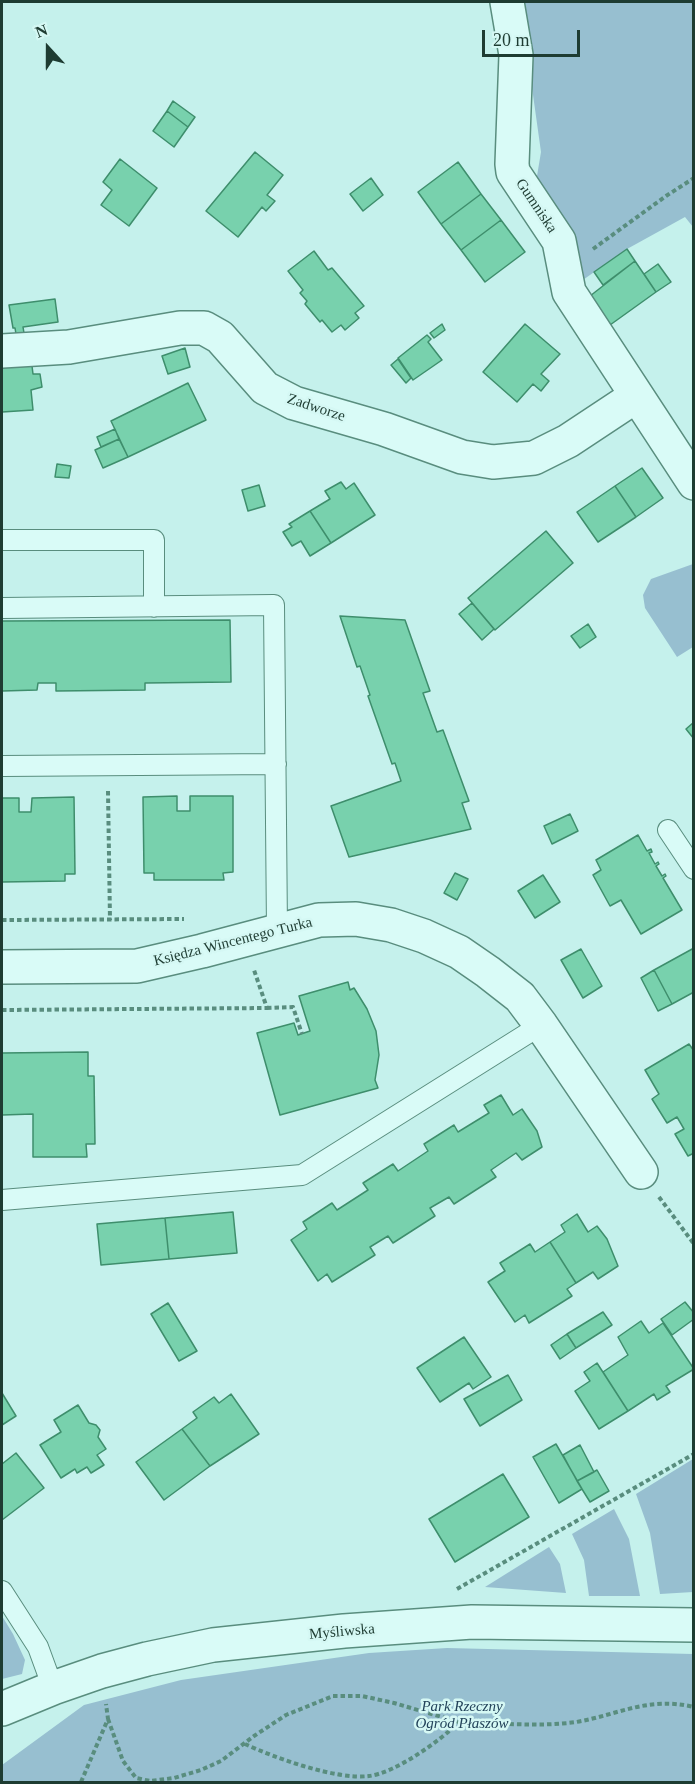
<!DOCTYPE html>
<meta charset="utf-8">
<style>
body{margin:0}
#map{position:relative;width:695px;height:1784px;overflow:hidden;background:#c5f1ec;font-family:"Times New Roman",serif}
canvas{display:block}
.frame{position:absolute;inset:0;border:3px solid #1e3c32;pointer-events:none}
.north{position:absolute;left:18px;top:18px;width:60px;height:60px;-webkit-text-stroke:4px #d5f8f4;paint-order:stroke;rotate:339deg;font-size:16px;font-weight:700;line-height:24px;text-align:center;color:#1e3c32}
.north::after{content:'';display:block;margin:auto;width:21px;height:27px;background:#1e3c32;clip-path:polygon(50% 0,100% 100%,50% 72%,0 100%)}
.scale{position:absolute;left:482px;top:30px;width:98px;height:27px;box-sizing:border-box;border:3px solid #1e3c32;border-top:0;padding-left:8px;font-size:18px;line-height:21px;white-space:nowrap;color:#1e3c32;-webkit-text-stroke:4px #d5f8f4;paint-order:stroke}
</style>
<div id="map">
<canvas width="695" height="1784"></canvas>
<div class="frame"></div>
<div class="north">N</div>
<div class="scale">20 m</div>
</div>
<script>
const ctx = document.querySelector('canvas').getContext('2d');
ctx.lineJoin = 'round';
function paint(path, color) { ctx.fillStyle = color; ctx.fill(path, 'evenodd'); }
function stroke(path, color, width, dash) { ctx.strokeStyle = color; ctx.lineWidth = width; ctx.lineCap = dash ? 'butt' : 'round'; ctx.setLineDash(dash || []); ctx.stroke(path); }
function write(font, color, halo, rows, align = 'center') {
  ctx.font = font + ' "Times New Roman",serif'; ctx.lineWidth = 5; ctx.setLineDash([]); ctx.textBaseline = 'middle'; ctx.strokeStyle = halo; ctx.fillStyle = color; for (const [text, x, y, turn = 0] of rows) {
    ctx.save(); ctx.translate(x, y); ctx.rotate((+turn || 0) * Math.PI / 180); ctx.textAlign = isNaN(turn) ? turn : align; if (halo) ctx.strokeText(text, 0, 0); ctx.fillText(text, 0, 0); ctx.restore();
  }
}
paint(new Path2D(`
 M 520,2 L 693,2 L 693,227 L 685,217 L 627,249 L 580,282 L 579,252 L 571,233 L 539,184 L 537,176 L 541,152 Z
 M 693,564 L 693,647 L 677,657 L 645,608 L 643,595 L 651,579 Z
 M 693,1459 L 693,1592 L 660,1594 L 650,1533 L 636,1494 Z
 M 614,1509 L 629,1539 L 640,1596 L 589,1596 L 584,1560 L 572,1534 Z
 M 549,1547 L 560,1564 L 566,1593 L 485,1587 Z
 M 2,1616 L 13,1634 L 25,1660 L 22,1674 L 2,1679 Z
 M 447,1648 L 693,1654 L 693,1782 L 2,1782 L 2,1765 L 84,1705 L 181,1680 L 369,1653 Z`), '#97bfd0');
const building = new Path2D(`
 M 173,101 L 195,117 L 188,127 L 167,111 Z
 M 167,111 L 188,127 L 174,147 L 153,131 Z
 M 255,152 L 283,175 L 267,195 L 275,201 L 266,211 L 262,207 L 238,237 L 206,211 Z
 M 120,159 L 157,188 L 129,226 L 101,205 L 112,190 L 103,182 Z
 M 458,162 L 481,194 L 441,224 L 418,192 Z
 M 371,178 L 383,195 L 363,211 L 350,194 Z
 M 481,194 L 501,220 L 461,250 L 441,224 Z
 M 501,220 L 525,252 L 485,282 L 461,250 Z
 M 627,249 L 635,261 L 603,285 L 594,272 Z
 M 314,251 L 328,270 L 332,268 L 364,306 L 355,313 L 359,318 L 345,330 L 341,325 L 332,332 L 322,320 L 320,322 L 305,304 L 307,301 L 300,293 L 303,290 L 288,271 Z
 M 635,261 L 656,292 L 610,325 L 590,296 Z
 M 658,264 L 671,282 L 656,292 L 644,274 Z
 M 55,299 L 58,322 L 23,327 L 24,333 L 16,334 L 15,328 L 13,328 L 9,305 Z
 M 442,324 L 445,330 L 434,338 L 430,333 Z
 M 525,324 L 560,354 L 541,374 L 549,381 L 541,391 L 533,384 L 517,402 L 483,372 Z
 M 427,335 L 431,339 L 428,342 L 442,360 L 413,380 L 398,358 Z
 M 185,348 L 190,367 L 168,374 L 162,356 Z
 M 398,359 L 411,378 L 406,383 L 391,365 Z
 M 32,366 L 33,374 L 40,374 L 42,387 L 31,390 L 33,410 L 2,412 L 2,367 Z
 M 188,383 L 206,420 L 128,457 L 111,421 Z
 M 115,429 L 119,439 L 101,447 L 97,437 Z
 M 119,439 L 128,457 L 103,468 L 95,450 Z
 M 57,464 L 71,466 L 69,478 L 55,477 Z
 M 642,468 L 663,498 L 636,517 L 615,486 Z
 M 341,482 L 346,489 L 354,483 L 375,515 L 331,543 L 310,511 L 330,499 L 325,491 Z
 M 259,485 L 265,506 L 248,511 L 242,490 Z
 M 615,486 L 636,517 L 598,542 L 577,512 Z
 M 310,511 L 331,543 L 310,556 L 301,541 L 292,546 L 283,532 L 292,527 L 289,524 Z
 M 546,531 L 573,563 L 495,630 L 468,598 Z
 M 472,603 L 494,629 L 482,640 L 459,614 Z
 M 340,616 L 405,620 L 430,691 L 423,693 L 437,732 L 443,730 L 469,801 L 462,803 L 471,829 L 349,857 L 331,806 L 401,781 L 395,763 L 392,764 L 368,696 L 370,695 L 360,666 L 357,667 Z
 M 230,620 L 231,682 L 145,683 L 145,690 L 56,691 L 56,683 L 38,683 L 37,690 L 2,691 L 2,621 Z
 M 588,624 L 596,637 L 580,648 L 571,636 Z
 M 694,722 L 694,739 L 686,729 Z
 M 177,796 L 177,811 L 190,811 L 190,796 L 233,796 L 233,872 L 223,873 L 224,880 L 154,880 L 154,873 L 144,873 L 143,797 Z
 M 74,797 L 75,874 L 65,874 L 65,881 L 2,882 L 2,798 L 19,798 L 19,812 L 31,812 L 32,798 Z
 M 570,814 L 578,831 L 552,844 L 544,826 Z
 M 638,835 L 647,851 L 651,849 L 652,852 L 649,853 L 655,864 L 658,862 L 659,864 L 656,866 L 662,876 L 665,874 L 666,876 L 663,878 L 682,910 L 641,934 L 621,900 L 610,906 L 593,875 L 601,870 L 596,860 Z
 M 455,873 L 468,879 L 457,900 L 444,893 Z
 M 543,875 L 560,902 L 535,918 L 518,891 Z
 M 694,948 L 694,992 L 672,1004 L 654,970 Z
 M 581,949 L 602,986 L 583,998 L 561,960 Z
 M 654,970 L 672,1004 L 658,1011 L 641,978 Z
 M 348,982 L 350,990 L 354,988 L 367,1009 L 376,1031 L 379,1055 L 375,1080 L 378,1088 L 280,1115 L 257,1033 L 294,1023 L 298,1035 L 310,1031 L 299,996 Z
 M 689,1044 L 694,1051 L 694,1153 L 688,1156 L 675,1134 L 684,1129 L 677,1117 L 667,1123 L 652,1099 L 659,1094 L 645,1070 Z
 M 88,1052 L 88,1076 L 94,1076 L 95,1144 L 86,1144 L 87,1157 L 33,1157 L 33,1114 L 2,1115 L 2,1053 Z
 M 501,1095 L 513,1115 L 522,1109 L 537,1131 L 542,1147 L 522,1160 L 516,1153 L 491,1170 L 496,1177 L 454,1204 L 449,1197 L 430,1208 L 435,1216 L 393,1243 L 388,1236 L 370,1247 L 375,1255 L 332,1282 L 327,1274 L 318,1281 L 291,1240 L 307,1229 L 303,1222 L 332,1203 L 337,1210 L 368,1190 L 363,1183 L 393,1164 L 398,1171 L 428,1151 L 424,1144 L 454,1125 L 458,1132 L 489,1113 L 484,1105 Z
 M 233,1212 L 237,1253 L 169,1259 L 165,1218 Z
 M 577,1214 L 588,1232 L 597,1226 L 607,1239 L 618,1266 L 598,1279 L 593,1272 L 576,1283 L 550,1242 L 565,1232 L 561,1225 Z
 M 165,1218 L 169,1259 L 101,1265 L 97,1224 Z
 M 550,1242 L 576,1283 L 567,1289 L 572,1296 L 529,1323 L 525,1315 L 515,1322 L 488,1282 L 505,1271 L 500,1263 L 530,1244 L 535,1252 Z
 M 685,1302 L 694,1313 L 694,1319 L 672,1335 L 661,1319 Z
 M 168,1303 L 197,1351 L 179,1361 L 151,1314 Z
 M 603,1312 L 612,1325 L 576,1348 L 567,1334 Z
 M 641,1321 L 649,1333 L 663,1323 L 694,1369 L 666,1386 L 670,1392 L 657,1400 L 654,1394 L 628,1411 L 603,1372 L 628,1355 L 618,1337 Z
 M 567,1334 L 576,1348 L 560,1359 L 551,1345 Z
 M 464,1337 L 491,1377 L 473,1389 L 469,1383 L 440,1402 L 417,1368 Z
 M 597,1363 L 628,1411 L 599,1429 L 575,1391 L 590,1381 L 584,1372 Z
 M 508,1375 L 522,1400 L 480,1426 L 464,1399 Z
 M 2,1393 L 16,1416 L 2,1425 Z
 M 231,1394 L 259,1434 L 210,1466 L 182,1429 L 197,1418 L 193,1412 L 214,1397 L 219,1403 Z
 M 78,1405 L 89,1423 L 96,1425 L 100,1430 L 98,1437 L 106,1449 L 97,1455 L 104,1465 L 91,1473 L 87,1467 L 77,1473 L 75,1469 L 61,1478 L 40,1445 L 61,1432 L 54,1420 Z
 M 182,1429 L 210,1466 L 164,1500 L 136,1462 Z
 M 556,1444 L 582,1489 L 559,1503 L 533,1457 Z
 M 580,1445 L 594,1472 L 577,1481 L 563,1455 Z
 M 16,1453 L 44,1488 L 2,1520 L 2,1464 Z
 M 597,1470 L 609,1491 L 590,1502 L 577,1481 Z
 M 503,1474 L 529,1517 L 455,1562 L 429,1519 Z`);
paint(building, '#78d1ad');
stroke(building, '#3e8e6c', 1.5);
const service = new Path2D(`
 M 2,540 L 154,540 L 154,607
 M 2,608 L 274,605 L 277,930
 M 2,766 L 276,764
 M 668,830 L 694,869
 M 2,1200 L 302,1175 L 541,1025
 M 2,1591 L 38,1647 L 53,1688`);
const minor = new Path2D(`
 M 507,2 L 516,55 L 512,164 L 513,172 L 559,241 L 569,292 L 694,483
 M 2,351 L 69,347 L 180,328 L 204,328 L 220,337 L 265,388 L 294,403 L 384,429 L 462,457 L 493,462 L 534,458 L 568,441 L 636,396
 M 2,967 L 137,966 L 202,951 L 319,920 L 356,919 L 391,925 L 424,936 L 459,952 L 488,972 L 520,997 L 541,1025 L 641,1172
 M 2,1709 L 53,1688 L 102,1671 L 147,1659 L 213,1645 L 344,1631 L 472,1622 L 694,1625`);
stroke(service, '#598d7e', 22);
stroke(minor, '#598d7e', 36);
stroke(new Path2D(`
 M 593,249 L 666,196 L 694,178
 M 108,791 L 110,920
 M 2,920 L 184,919
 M 267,1008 L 293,1007 L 302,1034
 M 2,1010 L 267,1008 L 254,970
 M 659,1197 L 694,1244
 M 457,1589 L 694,1454
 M 108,1719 L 123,1761 L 136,1778 L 150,1781 L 174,1778 L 201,1770 L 221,1761 L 254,1736 L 286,1715 L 333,1696 L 362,1696 L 394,1703 L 459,1722 L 469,1723 C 504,1723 541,1727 576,1722 C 618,1715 648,1696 694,1707
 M 245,1744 C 275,1758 336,1780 369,1776 C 395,1773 440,1741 459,1722
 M 81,1782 L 108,1719 L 106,1704`), '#598d7e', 4, [4.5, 3]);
stroke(service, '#d9fbf7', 20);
stroke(minor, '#d9fbf7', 33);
write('15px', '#1e3c32', '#d5f8f4', [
 ["Gumniska",536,206,56],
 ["Zadworze",316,408,18],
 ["Księdza Wincentego Turka",233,942,-14],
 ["Myśliwska",342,1632,-5]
]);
write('italic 15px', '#23435a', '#d5f8f4', [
 ["Park Rzeczny",462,1707],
 ["Ogród Płaszów",462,1724]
]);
</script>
